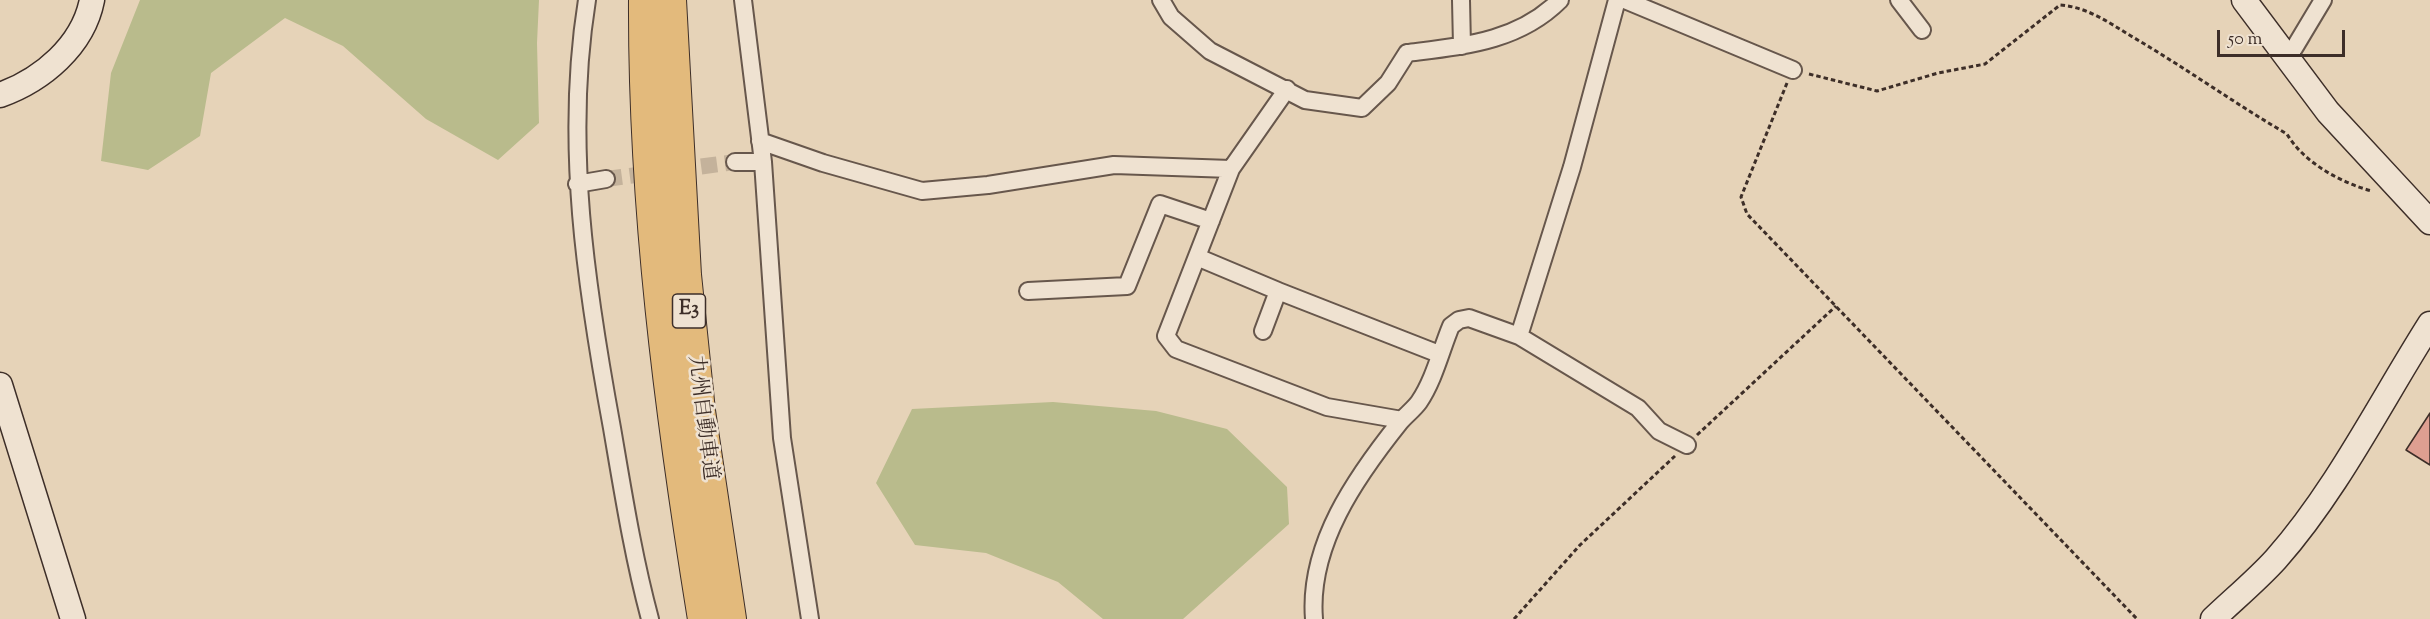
<!DOCTYPE html>
<meta charset="utf-8">
<style>
body{margin:0}
#map{position:relative;width:2430px;height:619px;overflow:hidden;background:#e6d3b8;font-family:"Sorts Mill Goudy",serif}
canvas{display:block}
.scale{position:absolute;left:2217px;top:30px;width:128px;height:27px;box-sizing:border-box;border:3px solid #3d2e28;border-top:0;padding-left:8px;font-size:18px;line-height:21px;white-space:nowrap;color:#3d2e28;-webkit-text-stroke:4px #efe2d1;paint-order:stroke}
</style>
<div id="map">
<canvas width="2430" height="619"></canvas>
<div class="scale">50 m</div>
</div>
<script>
const ctx = document.querySelector('canvas').getContext('2d');
ctx.lineJoin = 'round';
function paint(path, color) { ctx.fillStyle = color; ctx.fill(path, 'evenodd'); }
function stroke(path, color, width, dash) { ctx.strokeStyle = color; ctx.lineWidth = width; ctx.lineCap = dash ? 'butt' : 'round'; ctx.setLineDash(dash || []); ctx.stroke(path); }
function write(font, color, halo, rows, align = 'center') {
  ctx.font = font + ' "Sorts Mill Goudy","Noto Serif JP",serif'; ctx.lineWidth = 5; ctx.setLineDash([]); ctx.textBaseline = 'middle'; ctx.strokeStyle = halo; ctx.fillStyle = color; for (const [text, x, y, turn = 0] of rows) {
    ctx.save(); ctx.translate(x, y); ctx.rotate((+turn || 0) * Math.PI / 180); ctx.textAlign = isNaN(turn) ? turn : align; if (halo) ctx.strokeText(text, 0, 0); ctx.fillText(text, 0, 0); ctx.restore();
  }
}
paint(new Path2D(`
 M 140,0 L 539,0 L 537,43 L 539,123 L 498,160 L 426,119 L 343,46 L 285,18 L 211,73 L 200,136 L 148,170 L 101,161 L 111,73 Z
 M 1053,402 L 1156,411 L 1227,429 L 1287,487 L 1289,524 L 1183,619 L 1103,619 L 1058,582 L 986,553 L 915,545 L 876,483 L 912,409 Z`), '#b9bb8c');
const building = new Path2D(`
 M 2430,413 L 2430,465 L 2406,450 Z`);
paint(building, '#de9f91');
stroke(building, '#3d2e28', 1.5);
stroke(new Path2D(`
 M 606,179 L 735,162`), '#c4b29b', 16, [16, 8]);
const street = new Path2D(`
 M 587,0 C 564,143 586,287 612,428 C 623,492 633,556 650,619
 M 743,0 L 763,162 L 782,438 L 810,619
 M 1161,0 L 1171,17 L 1210,51 L 1305,100 L 1362,108 L 1388,83 L 1407,53 C 1463,46 1518,42 1560,0
 M 1461,0 L 1462,46
 M 1625,0 L 1793,70
 M 1899,0 L 1922,30
 M 2287,60 L 2323,0
 M 760,141 L 823,163 L 922,191 L 988,185 L 1114,165 L 1231,169 L 1287,89
 M 735,162 L 763,162
 M 1231,169 L 1166,336 L 1176,349 L 1327,407 L 1402,420
 M 577,184 L 606,179
 M 1197,257 L 1278,291 L 1263,331
 M 1028,291 L 1127,286 L 1160,204 L 1211,221
 M 1278,291 L 1439,354
 M 1519,336 L 1572,167 L 1617,0
 M 1314,619 C 1308,545 1356,477 1400,422 C 1406,415 1414,409 1419,402 C 1434,380 1441,350 1451,326 L 1459,320 L 1469,318 L 1519,336 L 1638,408 L 1659,431 L 1687,445`);
const secondary = new Path2D(`
 M 2244,0 L 2328,112 L 2430,222
 M 0,95 C 42,80 83,46 92,0
 M 0,385 L 73,619
 M 2213,619 C 2234,599 2257,580 2276,559 C 2337,490 2381,401 2430,324`);
const highway = new Path2D(`
 M 645,0 C 644,207 671,415 704,619
 M 670,0 L 685,275 L 699,411 L 730,619`);
stroke(street, '#67574c', 20);
stroke(secondary, '#3d2e28', 27);
stroke(highway, '#3d2e28', 34);
stroke(new Path2D(`
 M 1809,74 L 1877,91 L 1938,73 L 1985,64 L 2060,5 C 2087,7 2108,22 2131,36 C 2184,67 2234,103 2287,134 C 2303,162 2341,183 2372,191
 M 1787,83 L 1741,197 L 1747,214 L 2137,619
 M 1697,435 L 1836,306
 M 1514,619 L 1580,545 L 1675,456`), '#3d2e28', 3, [4.5, 3]);
stroke(street, '#efe2d1', 16);
stroke(secondary, '#efe2d1', 24);
stroke(highway, '#e3ba7c', 32);
for (const [x, y, w] of [
 [689,311,33]
]) { const box = new Path2D(); box.roundRect(x - w / 2, y - 17, w, 34, 4.5); ctx.fillStyle = '#efe2d1'; ctx.fill(box); stroke(box, '#3d2e28', 1.5); }
write('bold 20px', '#3d2e28', null, [
 ["E3",689,311]
]);
write('21px', '#3d2e28', '#efe2d1', [
 ["九州自動車道",701,418,83]
]);
</script>
